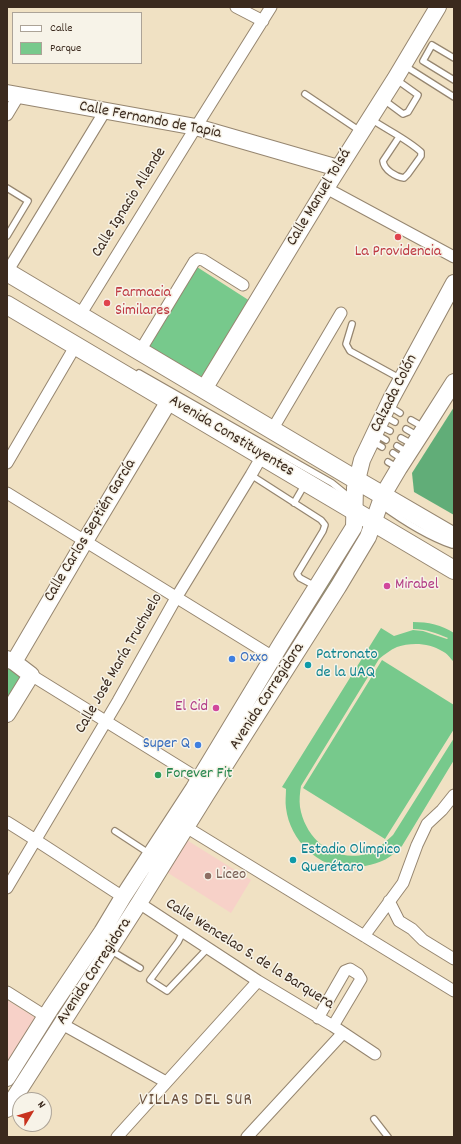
<!DOCTYPE html>
<meta charset="utf-8">
<style>
body{margin:0}
#map{position:relative;width:461px;height:1144px;overflow:hidden;background:#f0e1c3;font-family:Dekko,sans-serif}
canvas{display:block}
.frame{position:absolute;inset:0;border:8px solid #3b2a1e;pointer-events:none}
.legend{position:absolute;left:12px;top:12px;width:130px;height:52px;box-sizing:border-box;background:#f7f3e8;border:1px solid #aca397;margin:0;padding:5px 7px;list-style:none;font-size:12px;color:#3b2a1e}
.legend li{display:flex;align-items:center;gap:8px;height:20px}
.legend b{width:20px;border:1px solid #aca397}
.north{position:absolute;left:12px;top:1092px;width:40px;height:40px;box-sizing:border-box;background:#f7f3e8;border:1px solid #aca397;border-radius:50%;rotate:52deg;font-size:11px;font-weight:700;line-height:16px;text-align:center;color:#3b2a1e}
.north::after{content:'';display:block;margin:auto;width:14px;height:18px;background:#c8321e;clip-path:polygon(50% 0,100% 100%,50% 72%,0 100%)}
</style>
<div id="map">
<canvas width="461" height="1144"></canvas>
<div class="frame"></div>
<ul class="legend">
<li><b style="height:5px;background:#fff"></b>Calle</li>
<li><b style="height:11px;background:#77c98c"></b>Parque</li>
</ul>
<div class="north">N</div>
</div>
<script>
const ctx = document.querySelector('canvas').getContext('2d');
ctx.lineJoin = 'round';
function paint(path, color) { ctx.fillStyle = color; ctx.fill(path, 'evenodd'); }
function stroke(path, color, width, dash) { ctx.strokeStyle = color; ctx.lineWidth = width; ctx.lineCap = dash ? 'butt' : 'round'; ctx.setLineDash(dash || []); ctx.stroke(path); }
function write(font, color, halo, rows, align = 'center') {
  ctx.font = font + ' Dekko,sans-serif'; ctx.lineWidth = 3; ctx.setLineDash([]); ctx.textBaseline = 'middle'; ctx.strokeStyle = halo; ctx.fillStyle = color; for (const [text, x, y, turn = 0] of rows) {
    ctx.save(); ctx.translate(x, y); ctx.rotate((+turn || 0) * Math.PI / 180); ctx.textAlign = isNaN(turn) ? turn : align; if (halo) ctx.strokeText(text, 0, 0); ctx.fillText(text, 0, 0); ctx.restore();
  }
}
paint(new Path2D(`
 M 185,839 L 251,880 L 231,913 L 165,871 Z
 M 7,1000 L 36,1018 L 7,1063 Z`), '#f7d1c8');
paint(new Path2D(`
 M 197,267 L 250,301 L 205,380 L 148,348 Z
 M 354,536 L 357,539 L 293,646 L 289,641 Z
 M 413,622 C 428,622 442,625 454,633 L 454,662 C 450,658 447,653 442,651 C 430,643 411,642 397,647 C 390,650 384,655 379,659 L 301,786 C 300,792 299,800 300,807 C 305,838 333,863 366,854 C 377,851 385,842 393,835 L 454,738 L 454,760 L 402,846 C 391,858 381,863 365,866 C 361,866 357,868 353,868 C 319,869 290,841 286,808 C 285,802 286,795 286,789 L 282,787 L 381,628 L 394,636 L 413,630 L 423,631 L 447,639 L 448,638 C 436,633 426,629 413,629 Z
 M 382,660 L 454,705 L 454,729 L 385,839 L 303,788 Z
 M 7,666 L 22,677 L 7,706 Z`), '#77c98c');
paint(new Path2D(`
 M 454,407 L 454,515 L 414,492 L 412,473 Z`), '#61ad78');
const lane = new Path2D(`
 M 454,58 L 432,45 L 423,61 L 454,80
 M 405,66 L 454,97
 M 305,94 L 360,131
 M 384,100 L 403,114 L 408,112 L 417,97 L 418,95 L 397,80
 M 371,119 C 387,130 407,139 421,152 L 421,156 L 408,174 L 404,178 C 396,177 384,170 383,161 L 399,137
 M 7,188 L 28,201 L 7,236
 M 352,324 L 346,344 L 350,351 L 401,379
 M 139,373 L 332,483 L 353,500
 M 389,406 L 400,413
 M 384,416 L 395,422
 M 411,420 L 425,428
 M 380,426 L 390,431
 M 406,429 L 418,436
 M 376,434 L 386,440
 M 401,438 L 412,444
 M 372,441 L 382,447
 M 397,446 L 407,452
 M 393,453 L 402,459
 M 388,462 L 398,468
 M 251,475 L 321,520 L 325,525 L 323,531 L 297,574 L 300,578 L 315,586
 M 294,503 L 305,484
 M 381,505 C 403,521 426,536 452,545
 M 115,831 L 150,854
 M 183,932 L 178,942 L 150,980 L 167,991 L 208,948
 M 110,950 L 140,968
 M 374,1119 L 388,1137`);
const street = new Path2D(`
 M 236,7 L 263,21
 M 7,115 L 19,95
 M 326,188 L 454,257
 M 7,272 L 105,111
 M 80,315 L 196,127 L 271,7
 M 140,351 L 194,262 L 198,259 L 203,260 L 243,285
 M 272,430 L 341,313
 M 7,463 L 76,345
 M 7,493 L 273,657
 M 31,675 L 199,779
 M 7,822 C 46,846 84,872 123,897
 M 186,827 L 454,991
 M 7,888 L 118,701 L 176,598 L 251,475 L 262,456
 M 389,901 L 399,921 L 412,929 L 423,940 L 454,959
 M 139,903 L 258,981 L 333,1026 L 375,1054
 M 364,936 L 403,883 L 417,845 L 427,824 L 442,810 L 454,795
 M 7,992 L 45,1016
 M 318,1018 L 345,971 L 350,969 L 358,974 L 361,979 L 333,1026
 M 62,1024 L 166,1082
 M 117,1137 L 258,981
 M 247,1137 L 342,1034`);
const secondary = new Path2D(`
 M 7,93 L 196,127 L 338,168
 M 204,389 L 326,188 L 395,79 L 438,7
 M 7,659 L 14,662 L 31,675 L 7,714
 M 14,662 L 85,541 L 169,401
 M 7,1078 L 51,1008 L 102,932 L 123,897 L 194,788 L 281,644 L 354,527 L 355,488 L 362,460 L 391,399 L 454,283
 M 7,1109 L 139,903 L 206,795 L 338,587 L 368,537 L 383,495 L 399,468 L 428,423 L 454,382`);
const primary = new Path2D(`
 M 7,272 L 358,481 L 454,537
 M 7,305 L 454,570`);
stroke(lane, '#968670', 8);
stroke(street, '#968670', 13);
stroke(secondary, '#968670', 18);
stroke(primary, '#968670', 20);
stroke(lane, '#fff', 5.5);
stroke(street, '#fff', 11);
stroke(secondary, '#fff', 16);
stroke(primary, '#fff', 18);
for (const [x, y, r, color] of [
 [398,237,4,"#e0444e"],
 [107,303,4,"#e0444e"],
 [387,586,4,"#d1479c"],
 [232,659,4,"#3f7fe0"],
 [308,665,4,"#0f9aa8"],
 [216,708,4,"#d1479c"],
 [198,745,4,"#3f7fe0"],
 [158,775,4,"#2e9e5b"],
 [293,860,4,"#0f9aa8"],
 [208,876,4,"#8d6e63"]
]) { const dot = new Path2D(); dot.arc(x, y, r, 0, 2 * Math.PI); ctx.fillStyle = color; ctx.fill(dot); stroke(dot, '#f7f3e8', 1.5); }
write('16px', '#3b2a1e', '#f7f3e8', [
 ["Calle Fernando de Tapia",150,121,11],
 ["Calle Manuel Tolsá",320,198,-59],
 ["Calle Ignacio Allende",130,203,-58],
 ["Calzada Colón",395,394,-63],
 ["Avenida Constituyentes",231,437,31],
 ["Calle Carlos Septién García",91,531,-59],
 ["Calle José María Truchuelo",120,664,-60],
 ["Avenida Corregidora",268,697,-57],
 ["Calle Wencelao S. de la Barquera",249,955,32],
 ["Avenida Corregidora",95,972,-57]
]);
write('16px', '#be3a42', '#f7f3e8', [
 ["La Providencia",398,253],
 ["Farmacia",115,294,"left"],
 ["Similares",115,312,"left"]
]);
write('16px', '#b23c85', '#f7f3e8', [
 ["Mirabel",395,586],
 ["El Cid",208,708,"right"]
], 'left');
write('16px', '#0d838f', '#f7f3e8', [
 ["Patronato",316,656],
 ["de la UAQ",316,674],
 ["Estadio Olimpico",301,851],
 ["Querétaro",301,869]
], 'left');
write('16px', '#366cbe', '#f7f3e8', [
 ["Oxxo",240,659],
 ["Super Q",190,745,"right"]
], 'left');
write('16px', '#27864d', '#f7f3e8', [
 ["Forever Fit",166,775]
], 'left');
write('16px', '#785e54', '#f7f3e8', [
 ["Liceo",216,876]
], 'left');
ctx.letterSpacing = '1px';
write('17px', '#6c523f', '#f7f3e8', [
 ["VILLAS DEL SUR",196,1102]
]);
ctx.letterSpacing = '0px';
</script>
